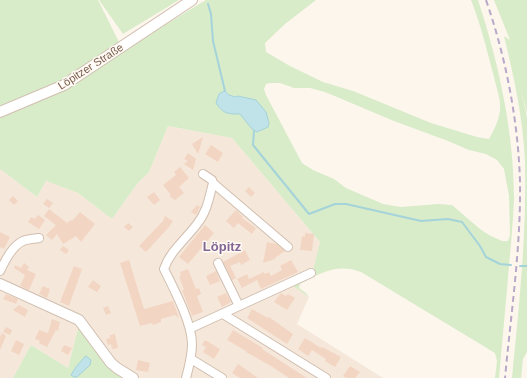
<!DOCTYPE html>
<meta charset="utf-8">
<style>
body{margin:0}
canvas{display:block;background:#fdf6ec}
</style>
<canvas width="527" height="378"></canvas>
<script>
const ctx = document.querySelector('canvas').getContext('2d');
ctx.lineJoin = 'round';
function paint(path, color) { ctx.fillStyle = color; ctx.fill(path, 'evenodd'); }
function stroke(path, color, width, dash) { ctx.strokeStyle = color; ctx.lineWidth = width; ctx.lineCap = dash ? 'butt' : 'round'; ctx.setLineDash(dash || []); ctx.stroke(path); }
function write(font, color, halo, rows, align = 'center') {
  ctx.font = font + ' Arial,sans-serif'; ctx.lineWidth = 3; ctx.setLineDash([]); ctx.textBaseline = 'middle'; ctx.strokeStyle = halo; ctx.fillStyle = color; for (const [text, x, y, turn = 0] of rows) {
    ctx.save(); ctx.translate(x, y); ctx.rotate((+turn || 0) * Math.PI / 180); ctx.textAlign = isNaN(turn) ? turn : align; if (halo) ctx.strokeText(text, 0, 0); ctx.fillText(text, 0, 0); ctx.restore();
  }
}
paint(new Path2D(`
 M 168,126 L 232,138 L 320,242 L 312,274 L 291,284 L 309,297 L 297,324 L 383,378 L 133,378 L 117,368 L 80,322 L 68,368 L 31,345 L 13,378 L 0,378 L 0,169 L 37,197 L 46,181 L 78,193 L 112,219 L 137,184 L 149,172 Z`), '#f5e8da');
paint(new Path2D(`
 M 0,0 L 98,0 L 120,44 L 65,82 L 0,110 Z
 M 99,0 L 179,0 L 123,34 Z
 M 206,0 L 316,0 L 285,24 L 265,43 L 266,52 L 290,66 L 323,82 L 353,91 L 431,123 L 477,137 L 489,139 C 494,130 499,120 500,110 C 501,99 496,87 494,77 C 487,51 481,25 471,0 L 478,0 C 499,64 514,132 514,199 C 513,226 510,252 508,278 C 505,311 502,345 499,378 L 495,378 L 497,361 L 495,353 L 361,272 C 337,263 321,273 300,284 L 299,288 L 306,293 L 309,297 L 290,284 L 312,274 L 320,242 L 232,138 L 168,126 L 149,172 L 137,184 L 112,219 L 78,193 L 46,181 L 37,197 L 0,169 L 0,115 L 120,52 ZM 270,83 L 280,83 L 294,88 L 310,88 L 325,92 L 394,121 L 448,141 L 469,150 L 486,154 L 497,160 L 504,169 L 509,196 L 510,235 L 508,241 L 502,241 L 489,235 L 480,229 L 452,205 L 438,204 L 401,207 L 383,204 L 346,188 L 334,179 L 313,170 L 302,163 L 266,95 L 264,89 L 266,84 Z
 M 494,0 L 527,0 L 527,113 L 521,90 L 527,117 L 527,352 L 523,359 L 521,378 L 512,378 C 519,306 527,233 525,161 C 523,118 514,77 504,36 L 510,40 Z
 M 80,321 L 102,351 L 133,378 L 13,378 L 31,345 L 68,368 Z`), '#d8ecc9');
const water = new Path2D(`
 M 225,91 L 229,95 L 235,97 L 238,96 L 256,100 L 266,112 L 269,123 L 268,127 L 257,132 L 252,129 L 240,114 C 228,114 223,114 216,103 L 219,94 Z
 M 86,356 L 91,360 L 90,365 L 77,377 L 74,377 L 71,375 L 76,367 Z`);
paint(water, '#bfe3e8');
stroke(water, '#a5d3da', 1);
stroke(new Path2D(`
 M 208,4 L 211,14 L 213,41 L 225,91
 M 254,131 L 253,145 L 309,214 L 335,204 L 346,204 L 421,221 L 448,219 L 462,222 L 480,246 L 486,257 L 500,264 L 511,265
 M 520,266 L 527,266`), '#a5d3da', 2);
paint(new Path2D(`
 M 203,137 L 198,154 L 192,144 Z
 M 211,145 L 223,153 L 218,162 L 205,154 Z
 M 188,153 L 196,159 L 193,170 L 184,164 L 188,161 L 184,159 Z
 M 180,167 L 189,178 L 179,187 L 184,193 L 175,200 L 169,196 L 171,195 L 163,185 L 176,175 L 174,172 Z
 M 249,187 L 255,193 L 251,197 L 245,191 Z
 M 154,192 L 160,200 L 154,205 L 147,197 Z
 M 13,196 L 18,201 L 14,205 L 9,200 Z
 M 47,199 L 53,203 L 49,208 L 43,204 Z
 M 197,205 L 200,207 L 196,215 L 191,212 Z
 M 49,209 L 67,223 L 71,220 L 72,221 L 80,212 L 95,224 L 81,242 L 76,236 L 63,244 L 57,234 L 52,240 L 46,235 L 56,225 L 44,216 Z
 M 236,210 L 243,217 L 242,218 L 256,228 L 252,234 L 238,223 L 234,228 L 226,221 Z
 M 38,215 L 45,220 L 39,229 L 28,222 L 31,217 L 35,219 Z
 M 165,216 L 173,221 L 169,227 L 146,252 L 139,246 L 163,221 Z
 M 128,223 L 133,227 L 129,231 L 124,227 Z
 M 205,225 L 214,233 L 188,264 L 179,257 Z
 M 0,232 L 10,237 L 4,249 L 0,247 Z
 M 305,233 L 314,234 L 312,251 L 300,250 L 302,236 L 305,237 Z
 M 267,242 L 277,244 L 285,251 L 276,257 L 275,259 L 263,263 Z
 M 63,246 L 69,250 L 66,254 L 60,250 Z
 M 245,250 L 250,260 L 241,265 L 240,262 L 230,266 L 236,278 L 232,280 L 223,262 Z
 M 129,260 L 144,309 L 173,301 L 179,318 L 175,315 L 161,319 L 161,322 L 153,325 L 152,323 L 140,326 L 120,263 Z
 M 291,260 L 298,272 L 261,289 L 257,280 L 242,288 L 237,279 L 247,274 L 249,279 L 264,272 L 265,274 L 269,272 L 271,276 L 282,270 L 280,266 Z
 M 24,263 L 29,267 L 27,270 L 36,274 L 29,290 L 20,286 L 25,275 L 14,268 L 15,265 L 21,268 Z
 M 74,266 L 82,269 L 69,306 L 60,302 Z
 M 188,269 L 196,289 L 199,288 L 201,294 L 197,296 L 203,312 L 192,316 L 182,290 L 184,290 L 179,276 L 181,276 L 180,272 Z
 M 216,271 L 220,281 L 210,285 L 206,276 Z
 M 93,280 L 101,286 L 97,292 L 88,287 Z
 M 43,286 L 50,289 L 47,298 L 39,294 Z
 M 226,293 L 231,302 L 222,307 L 217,297 Z
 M 281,293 L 286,296 L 288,294 L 295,298 L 287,310 L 274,302 Z
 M 6,294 L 18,299 L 16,304 L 3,299 Z
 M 19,305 L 28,310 L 25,317 L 13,310 Z
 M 108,306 L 111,313 L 106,315 L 103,308 Z
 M 252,309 L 268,318 L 269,317 L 293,334 L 287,344 L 247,318 Z
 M 52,319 L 60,322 L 58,331 L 56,330 L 47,347 L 39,343 L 40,341 L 35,339 L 39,330 L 48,333 Z
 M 6,327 L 12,330 L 10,335 L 3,332 Z
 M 233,330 L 263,348 L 262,349 L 307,378 L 289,378 L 271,366 L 246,352 L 246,351 L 227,340 Z
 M 2,333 L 6,336 L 0,350 L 0,337 Z
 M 115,334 L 118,348 L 112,349 L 111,344 L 108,345 L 106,339 L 110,338 L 110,335 Z
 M 305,338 L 321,348 L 322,347 L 341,357 L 335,367 L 325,361 L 326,359 L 312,350 L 308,356 L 298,349 Z
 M 16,340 L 24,344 L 19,355 L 11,351 Z
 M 205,340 L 220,349 L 214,359 L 203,352 L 206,347 L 202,345 Z
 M 64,345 L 72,348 L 68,355 L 61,351 Z
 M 138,360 L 150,363 L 148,372 L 136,370 Z
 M 238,364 L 251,373 L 258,378 L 240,378 L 232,373 Z
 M 350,366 L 360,372 L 355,378 L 347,378 L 343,376 Z`), '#f3d5c3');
const minor = new Path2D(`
 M 203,174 L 212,180 L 213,183
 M 218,263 L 239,306
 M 0,271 C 5,261 12,246 23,241 C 28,239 34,239 39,238
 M 223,314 L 326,378
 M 191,328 L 311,273
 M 191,359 L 222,378
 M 186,378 C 189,367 192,356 192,344 C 192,323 174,289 164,269 C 170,251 186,239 197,224 C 207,212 209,198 213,183 L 288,247`);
const tertiary = new Path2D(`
 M 0,112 L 64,85 L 192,0
 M 0,284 L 79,320 L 111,363 L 117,368 L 133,378`);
stroke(minor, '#d1beb0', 10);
stroke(tertiary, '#d1beb0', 12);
stroke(minor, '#fff', 8);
stroke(tertiary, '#fff', 10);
stroke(new Path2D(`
 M 486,0 C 506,58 518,120 520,181 C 521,247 511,313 505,378`), '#b9a8c9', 2, [6, 4]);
write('11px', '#7a5c4d', '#fffaf3', [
 ["Löpitzer Straße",91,67,-33]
]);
write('bold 13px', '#846695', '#fffaf3', [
 ["Löpitz",222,247]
]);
</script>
